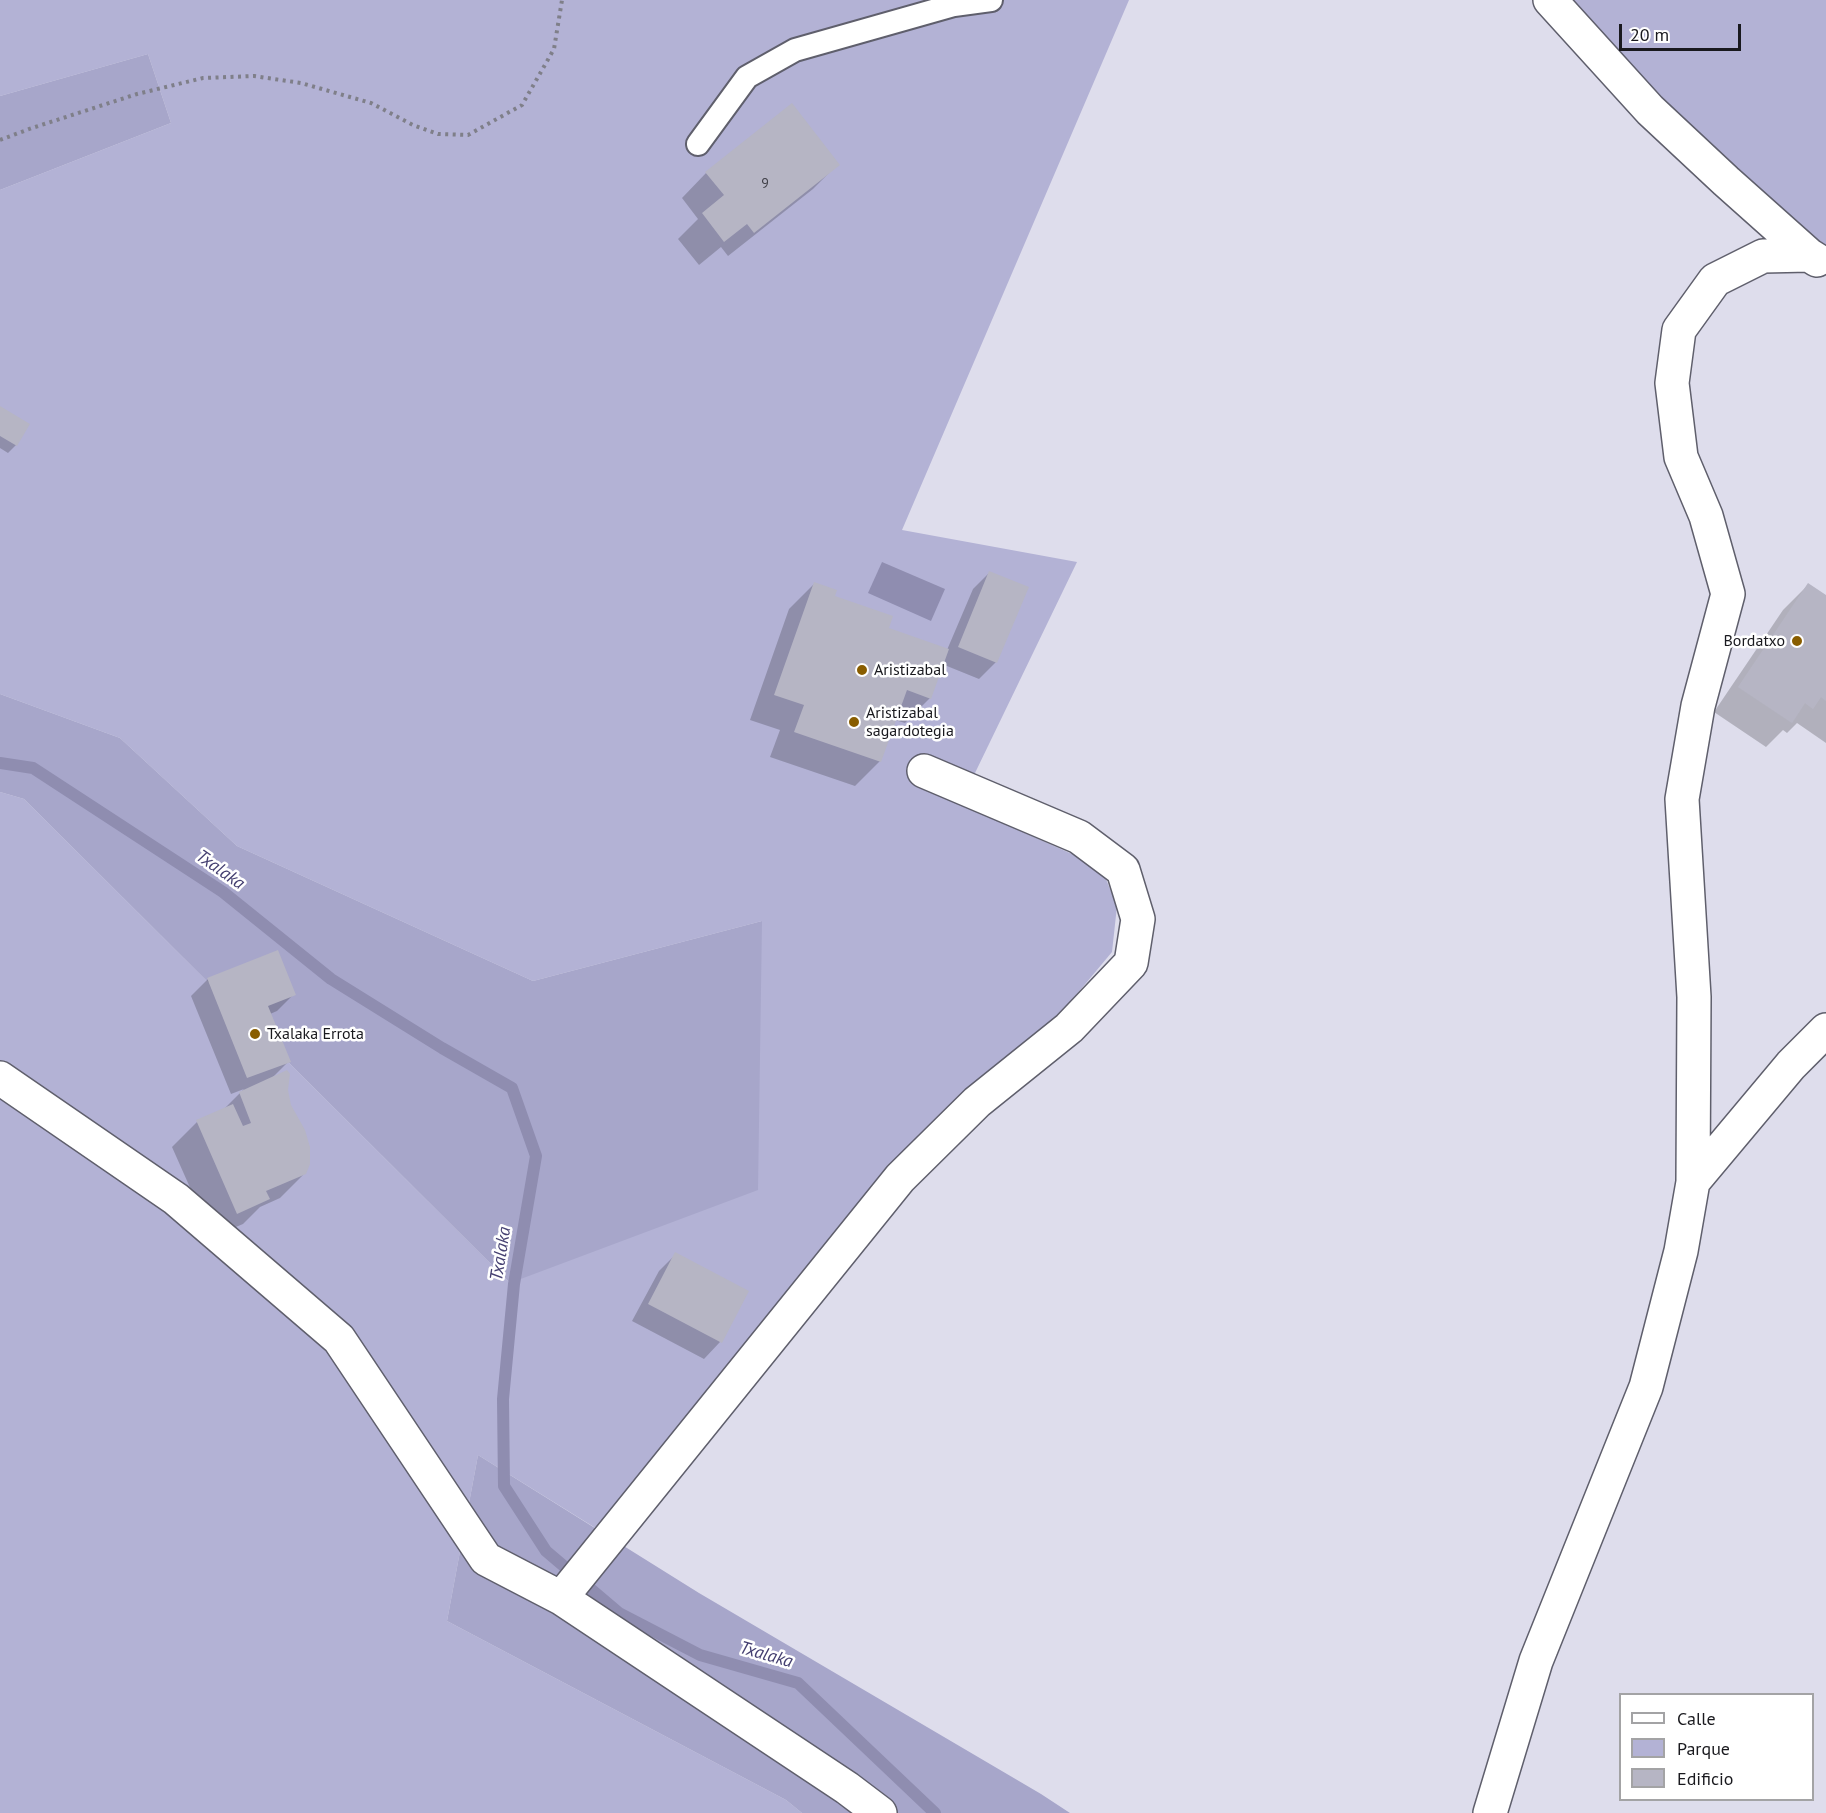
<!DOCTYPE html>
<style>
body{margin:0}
#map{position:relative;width:1826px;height:1813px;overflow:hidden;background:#deddec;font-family:"PT Sans",sans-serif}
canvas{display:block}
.legend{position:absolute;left:1619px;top:1693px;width:195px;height:108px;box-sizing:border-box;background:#fff;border:2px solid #a3a3a5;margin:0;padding:8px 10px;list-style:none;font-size:18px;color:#19191e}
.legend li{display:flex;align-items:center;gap:12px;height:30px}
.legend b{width:30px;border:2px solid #a3a3a5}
.scale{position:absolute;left:1619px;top:24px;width:122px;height:27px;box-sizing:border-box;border:3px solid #19191e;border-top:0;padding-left:8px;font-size:18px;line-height:21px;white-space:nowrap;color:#19191e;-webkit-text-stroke:4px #fff;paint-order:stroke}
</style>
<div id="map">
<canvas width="1826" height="1813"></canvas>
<ul class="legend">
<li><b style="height:8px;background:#fff"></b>Calle</li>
<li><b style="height:16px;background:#b3b2d5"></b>Parque</li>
<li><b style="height:16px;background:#b6b5c4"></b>Edificio</li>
</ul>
<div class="scale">20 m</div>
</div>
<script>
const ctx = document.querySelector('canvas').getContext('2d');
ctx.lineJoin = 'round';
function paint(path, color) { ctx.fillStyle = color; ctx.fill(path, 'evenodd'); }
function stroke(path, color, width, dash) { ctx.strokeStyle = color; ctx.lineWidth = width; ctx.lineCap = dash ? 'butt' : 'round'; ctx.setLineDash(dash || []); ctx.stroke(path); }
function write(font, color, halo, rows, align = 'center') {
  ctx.font = font + ' "PT Sans",sans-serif'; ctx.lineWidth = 5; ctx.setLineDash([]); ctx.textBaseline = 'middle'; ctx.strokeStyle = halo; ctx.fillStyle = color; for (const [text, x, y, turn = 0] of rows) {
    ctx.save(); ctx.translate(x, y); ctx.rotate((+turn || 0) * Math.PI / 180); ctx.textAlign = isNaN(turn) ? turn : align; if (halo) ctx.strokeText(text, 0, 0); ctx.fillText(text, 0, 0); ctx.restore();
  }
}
paint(new Path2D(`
 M 0,0 L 1129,0 L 902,530 L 1077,562 L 960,804 L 1101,867 L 1117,906 L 1112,952 L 618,1542 L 478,1455 L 447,1621 L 786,1800 L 802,1813 L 0,1813 L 0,792 L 24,799 L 510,1283 L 762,921 L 533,981 L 237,846 L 120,738 L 0,694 L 0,190 L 171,123 L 148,54 L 0,96 Z
 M 1544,0 L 1826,0 L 1826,264 Z`), '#b3b2d5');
paint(new Path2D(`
 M 148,54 L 171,123 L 0,190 L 0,96 Z
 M 0,694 L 120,738 L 237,846 L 533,981 L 762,921 L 758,1190 L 510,1283 L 24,799 L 0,792 Z
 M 478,1455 L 699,1593 L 1041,1794 L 1070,1813 L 802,1813 L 786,1800 L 447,1621 Z`), '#a7a6ca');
paint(new Path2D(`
 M 882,562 L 945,589 L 931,621 L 868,593 Z`), '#8f8db0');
paint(new Path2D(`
 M 838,164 L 813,189 L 728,256 L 721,247 L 699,265 L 678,239 L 698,219 L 682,198 L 706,173 Z
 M 0,408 L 16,445 L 8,453 L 0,448 Z
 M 990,572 L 996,662 L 979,679 L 942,664 L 930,698 L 905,723 L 895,720 L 880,761 L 855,786 L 770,757 L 780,730 L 750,720 L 789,609 L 814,584 L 887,629 L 947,650 L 973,589 Z
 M 1808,585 L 1826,597 L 1826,743 L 1797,723 L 1787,733 L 1783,730 L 1766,747 L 1714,712 L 1783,610 Z
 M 208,979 L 294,994 L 277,1011 L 270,1014 L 289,1061 L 272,1078 L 286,1090 L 305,1173 L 280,1198 L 260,1207 L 243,1224 L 212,1237 L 172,1147 L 197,1122 L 223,1110 L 244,1089 L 231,1094 L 191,996 Z
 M 676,1254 L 720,1342 L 704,1359 L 632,1321 L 659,1271 Z`), '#0003');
stroke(new Path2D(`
 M 0,763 L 33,768 L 223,892 L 331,979 L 442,1048 L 512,1088 L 536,1156 L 514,1284 L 503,1399 L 504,1486 L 546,1551 L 619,1613 L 700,1655 L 798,1683 L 935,1813`), '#8f8db0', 12);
paint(new Path2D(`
 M 792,103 L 840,165 L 754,233 L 747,224 L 724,242 L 702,213 L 724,195 L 705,172 Z
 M 0,406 L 30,424 L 17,446 L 0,436 Z
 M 989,571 L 1029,587 L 997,663 L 958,647 Z
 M 814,582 L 837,590 L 835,596 L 893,616 L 889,628 L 949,649 L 931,699 L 907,690 L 881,762 L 794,732 L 804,705 L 774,695 Z
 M 1808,583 L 1826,595 L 1826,701 L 1821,697 L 1813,709 L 1805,703 L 1792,723 L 1738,687 Z
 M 278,950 L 296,995 L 268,1006 L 291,1062 L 247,1078 L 207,978 Z
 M 287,1070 L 290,1074 L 288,1090 L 291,1105 L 305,1130 L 310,1147 L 310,1164 L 306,1174 L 266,1191 L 270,1199 L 237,1214 L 196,1120 L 233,1104 L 243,1126 L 251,1123 L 239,1092 Z
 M 675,1252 L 749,1291 L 722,1343 L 648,1304 Z`), '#b6b5c4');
const lane = new Path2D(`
 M 698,144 L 747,77 L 795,50 L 954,5 L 991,0`);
const street = new Path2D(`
 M 1550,0 L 1650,110 L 1726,181 L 1809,255 L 1817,260
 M 0,1078 L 176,1199 L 339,1339 L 486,1559 L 561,1598 L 900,1178 L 977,1102 L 1069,1028 L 1131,963 L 1138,919 L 1123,870 L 1079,837 L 924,771
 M 1693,1182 L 1791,1065 L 1826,1030
 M 561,1598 L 847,1788 L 880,1813
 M 1490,1813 L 1536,1661 L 1646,1387 L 1681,1251 L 1693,1182 L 1694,997 L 1682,799 L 1698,706 L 1728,594 L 1706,516 L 1681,457 L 1672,383 L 1679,330 L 1715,280 L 1763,256 L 1809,255`);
stroke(lane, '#5f5f6c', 26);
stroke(street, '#5f5f6c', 36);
stroke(new Path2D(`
 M 0,140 L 32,128 L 137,94 L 203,78 L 254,76 L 301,83 L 371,103 L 413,125 L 438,134 L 468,135 L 522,105 L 554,49 L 562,0`), '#7f7f89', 4, [3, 4.5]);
stroke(lane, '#fff', 22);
stroke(street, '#fff', 33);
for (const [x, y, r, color] of [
 [1797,641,6,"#895d00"],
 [862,670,6,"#895d00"],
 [854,722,6,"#895d00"],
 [255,1034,6,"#895d00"]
]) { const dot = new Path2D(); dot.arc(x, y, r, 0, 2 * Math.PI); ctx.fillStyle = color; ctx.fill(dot); stroke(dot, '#fff', 2); }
write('14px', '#404048', null, [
 ["9",765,184]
]);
write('16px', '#19191e', '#fff', [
 ["Bordatxo",1785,641,"right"],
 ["Aristizabal",874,670],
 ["Aristizabal",866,713],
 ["sagardotegia",866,731],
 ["Txalaka Errota",267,1034]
], 'left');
write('italic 18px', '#454071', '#fff', [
 ["Txalaka",220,870,35],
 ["Txalaka",501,1254,-81],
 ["Txalaka",766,1655,16]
]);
</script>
